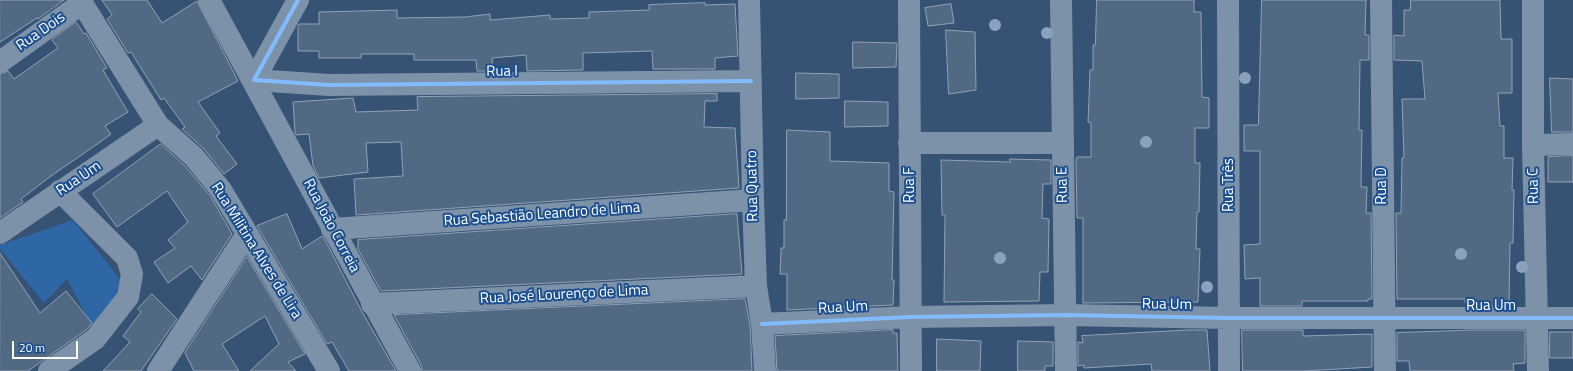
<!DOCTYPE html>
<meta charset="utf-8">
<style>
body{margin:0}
#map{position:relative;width:1573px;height:371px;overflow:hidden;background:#365274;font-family:"Titillium Web",sans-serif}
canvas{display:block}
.scale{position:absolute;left:12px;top:341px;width:66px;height:18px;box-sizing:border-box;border:2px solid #fff;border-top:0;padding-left:5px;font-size:12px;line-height:14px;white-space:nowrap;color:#fff;-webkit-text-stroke:3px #1b4f8f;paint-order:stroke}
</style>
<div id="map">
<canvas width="1573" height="371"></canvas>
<div class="scale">20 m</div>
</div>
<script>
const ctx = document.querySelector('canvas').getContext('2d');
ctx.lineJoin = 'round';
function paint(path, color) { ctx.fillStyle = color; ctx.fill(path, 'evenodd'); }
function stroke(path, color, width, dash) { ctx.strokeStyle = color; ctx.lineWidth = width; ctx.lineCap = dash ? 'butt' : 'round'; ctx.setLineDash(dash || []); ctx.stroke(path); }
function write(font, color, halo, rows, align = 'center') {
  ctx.font = font + ' "Titillium Web",sans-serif'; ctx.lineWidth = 4; ctx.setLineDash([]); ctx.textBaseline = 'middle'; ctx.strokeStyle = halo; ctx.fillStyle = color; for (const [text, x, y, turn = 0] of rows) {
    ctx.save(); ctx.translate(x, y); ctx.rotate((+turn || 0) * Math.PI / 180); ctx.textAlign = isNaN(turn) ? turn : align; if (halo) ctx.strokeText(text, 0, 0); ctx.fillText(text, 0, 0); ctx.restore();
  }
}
paint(new Path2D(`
 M 73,220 L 122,282 L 109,306 L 92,327 L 67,279 L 44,303 L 0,249 L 0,245 Z`), '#2f66a5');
const building = new Path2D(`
 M 0,0 L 64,0 L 38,19 L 37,18 L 0,42 Z
 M 102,0 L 147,0 L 162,23 L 197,1 L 238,81 L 198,102 L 220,133 L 216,136 L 237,164 L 224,174 L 204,149 L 182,129 L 185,127 L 164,98 L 161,100 L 131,52 L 128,53 L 107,19 L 112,15 Z
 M 1097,0 L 1194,0 L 1194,12 L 1201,12 L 1202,97 L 1209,98 L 1209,128 L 1195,128 L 1195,163 L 1200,163 L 1199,212 L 1197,212 L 1196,249 L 1200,249 L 1198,302 L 1083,303 L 1083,218 L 1077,218 L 1076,161 L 1077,157 L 1091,157 L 1091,123 L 1088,122 L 1089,98 L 1090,70 L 1093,70 L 1093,45 L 1095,45 Z
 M 1262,0 L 1366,0 L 1365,35 L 1369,35 L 1369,60 L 1360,60 L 1359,130 L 1362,130 L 1361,187 L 1367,187 L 1366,213 L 1371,213 L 1372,299 L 1368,299 L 1368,301 L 1302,301 L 1302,306 L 1260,306 L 1260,278 L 1245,279 L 1244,245 L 1260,244 L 1260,151 L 1244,151 L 1244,125 L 1258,125 Z
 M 1411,0 L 1500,0 L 1501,39 L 1512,39 L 1512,93 L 1498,93 L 1500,126 L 1504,126 L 1504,158 L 1513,158 L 1512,190 L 1514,190 L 1513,243 L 1510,243 L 1509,306 L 1475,306 L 1475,303 L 1465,303 L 1465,299 L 1397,299 L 1396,213 L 1401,213 L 1402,158 L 1404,158 L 1402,99 L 1425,99 L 1422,61 L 1394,60 L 1394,35 L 1404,36 L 1404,10 L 1410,10 Z
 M 705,3 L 705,5 L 735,4 L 738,56 L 715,58 L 715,69 L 653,69 L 652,51 L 583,53 L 583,70 L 527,71 L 526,55 L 492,58 L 493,71 L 477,71 L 476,60 L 414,60 L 414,54 L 361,54 L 361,58 L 319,58 L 319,51 L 298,51 L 298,26 L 299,24 L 319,24 L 319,12 L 397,10 L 397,18 L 465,17 L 490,14 L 490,20 L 550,15 L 550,19 L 589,18 L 589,12 L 649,10 L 649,5 Z
 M 951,4 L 954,23 L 928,26 L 925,8 Z
 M 76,22 L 84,34 L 86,33 L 107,68 L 103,70 L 128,112 L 105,126 L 111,134 L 103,140 L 51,176 L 21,199 L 23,202 L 0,218 L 0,74 L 8,71 L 14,79 L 58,48 L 52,40 Z
 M 946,30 L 975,32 L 976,90 L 949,94 Z
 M 853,42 L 897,43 L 896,67 L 853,68 Z
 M 796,73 L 839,74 L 839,98 L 796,99 Z
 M 1550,78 L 1573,79 L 1573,132 L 1552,132 Z
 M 717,94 L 717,101 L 705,101 L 704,127 L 735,128 L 739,188 L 356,215 L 354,179 L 403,176 L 401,142 L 366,143 L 368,172 L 319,178 L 313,166 L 309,134 L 296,135 L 295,133 L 293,102 L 353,98 L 356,112 L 418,110 L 417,97 Z
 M 845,101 L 888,102 L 888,126 L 845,127 Z
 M 787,130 L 830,132 L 830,161 L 889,163 L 889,191 L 894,192 L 892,280 L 894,280 L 893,305 L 787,310 L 787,274 L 780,274 L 781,248 L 784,248 L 784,220 L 786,220 Z
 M 161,144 L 185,166 L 211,197 L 232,234 L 202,280 L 191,266 L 168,283 L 154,262 L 175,248 L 168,240 L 188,222 L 167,191 L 117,227 L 93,194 Z
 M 1573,156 L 1573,182 L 1548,182 L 1548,157 Z
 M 1010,159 L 1051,160 L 1051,184 L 1043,184 L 1042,218 L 1049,219 L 1048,272 L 1040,272 L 1039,301 L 944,302 L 945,215 L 942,215 L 941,160 L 1010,162 Z
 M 287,214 L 302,249 L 322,236 L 324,238 L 361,310 L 396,371 L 349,371 L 332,342 L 327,344 L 257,226 Z
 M 737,214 L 742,274 L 381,291 L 358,249 L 358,240 Z
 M 0,253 L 40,313 L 66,291 L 92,323 L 86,330 L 28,371 L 0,371 Z
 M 247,257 L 305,354 L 288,362 L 296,371 L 250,371 L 279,344 L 265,316 L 222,344 L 239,371 L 194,371 L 185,353 Z
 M 152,294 L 177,319 L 141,371 L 103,371 L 130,342 L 123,336 L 141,312 L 138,309 Z
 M 745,299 L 750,325 L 752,371 L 422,371 L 421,365 L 394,315 Z
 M 893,330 L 893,333 L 897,333 L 898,371 L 777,371 L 775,336 Z
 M 1188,330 L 1207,330 L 1210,371 L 1152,371 L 1151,364 L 1084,368 L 1084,365 L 1078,366 L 1078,342 L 1083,343 L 1082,336 Z
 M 1242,330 L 1303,330 L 1303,336 L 1372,334 L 1372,367 L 1305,371 L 1243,371 Z
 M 1473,330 L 1525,330 L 1525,363 L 1513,364 L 1514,371 L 1410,371 L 1409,361 L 1397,361 L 1397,333 Z
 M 1550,332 L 1573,332 L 1573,358 L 1550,358 Z
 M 937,339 L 981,341 L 980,371 L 937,371 Z
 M 1018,341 L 1053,342 L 1053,366 L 1045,366 L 1045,371 L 1018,371 Z`);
paint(building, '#526984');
stroke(building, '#92a2b6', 1);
stroke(new Path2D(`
 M 80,0 L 158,125 L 194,157 L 221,190 L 329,371
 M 209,0 L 410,371
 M 298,0 L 254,80 L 329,85 L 751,81
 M 749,0 L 753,200 L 756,286 L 762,324 L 765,371
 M 909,0 L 911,371
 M 1061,0 L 1066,371
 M 1228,0 L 1229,371
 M 1381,0 L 1385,371
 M 1533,0 L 1533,145 L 1538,371
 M 0,62 L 82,3
 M 909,143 L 1063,143
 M 1533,145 L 1573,144
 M 332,229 L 753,200
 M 0,233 L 158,125
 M 372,304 L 756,286
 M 762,324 L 910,317 L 1066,315 L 1229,318 L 1573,318
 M 49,371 L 95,339 L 128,297 L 132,274 L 127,258 L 60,191
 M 158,371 L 247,234`), '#7d92a8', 22);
stroke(new Path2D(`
 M 298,0 L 254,80 L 329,85 L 751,81
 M 762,324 L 910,317 L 1066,315 L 1229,318 L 1573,318`), '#80bcff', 4);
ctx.fillStyle = '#8aa2be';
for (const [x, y] of [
 [995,25],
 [1047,33],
 [1245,78],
 [1146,142],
 [1461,254],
 [1000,258],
 [1522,267],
 [1207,287]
]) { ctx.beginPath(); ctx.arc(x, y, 6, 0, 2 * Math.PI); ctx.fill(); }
write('15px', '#fff', '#1b4f8f', [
 ["Rua Dois",41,32,-35],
 ["Rua I",502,72,-1],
 ["Rua Um",79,179,-34],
 ["Rua F",910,185,-90],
 ["Rua E",1063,185,-91],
 ["Rua Três",1229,185,-90],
 ["Rua Quatro",753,186,-91],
 ["Rua D",1382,186,-90],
 ["Rua C",1534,186,-91],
 ["Rua Sebastião Leandro de Lima",542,215,-4],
 ["Rua João Correia",331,226,62],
 ["Rua Militina Alves de Lira",256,251,58],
 ["Rua José Lourenço de Lima",564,295,-3],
 ["Rua Um",1167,305,1],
 ["Rua Um",1491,306],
 ["Rua Um",843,308,-3]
]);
</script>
